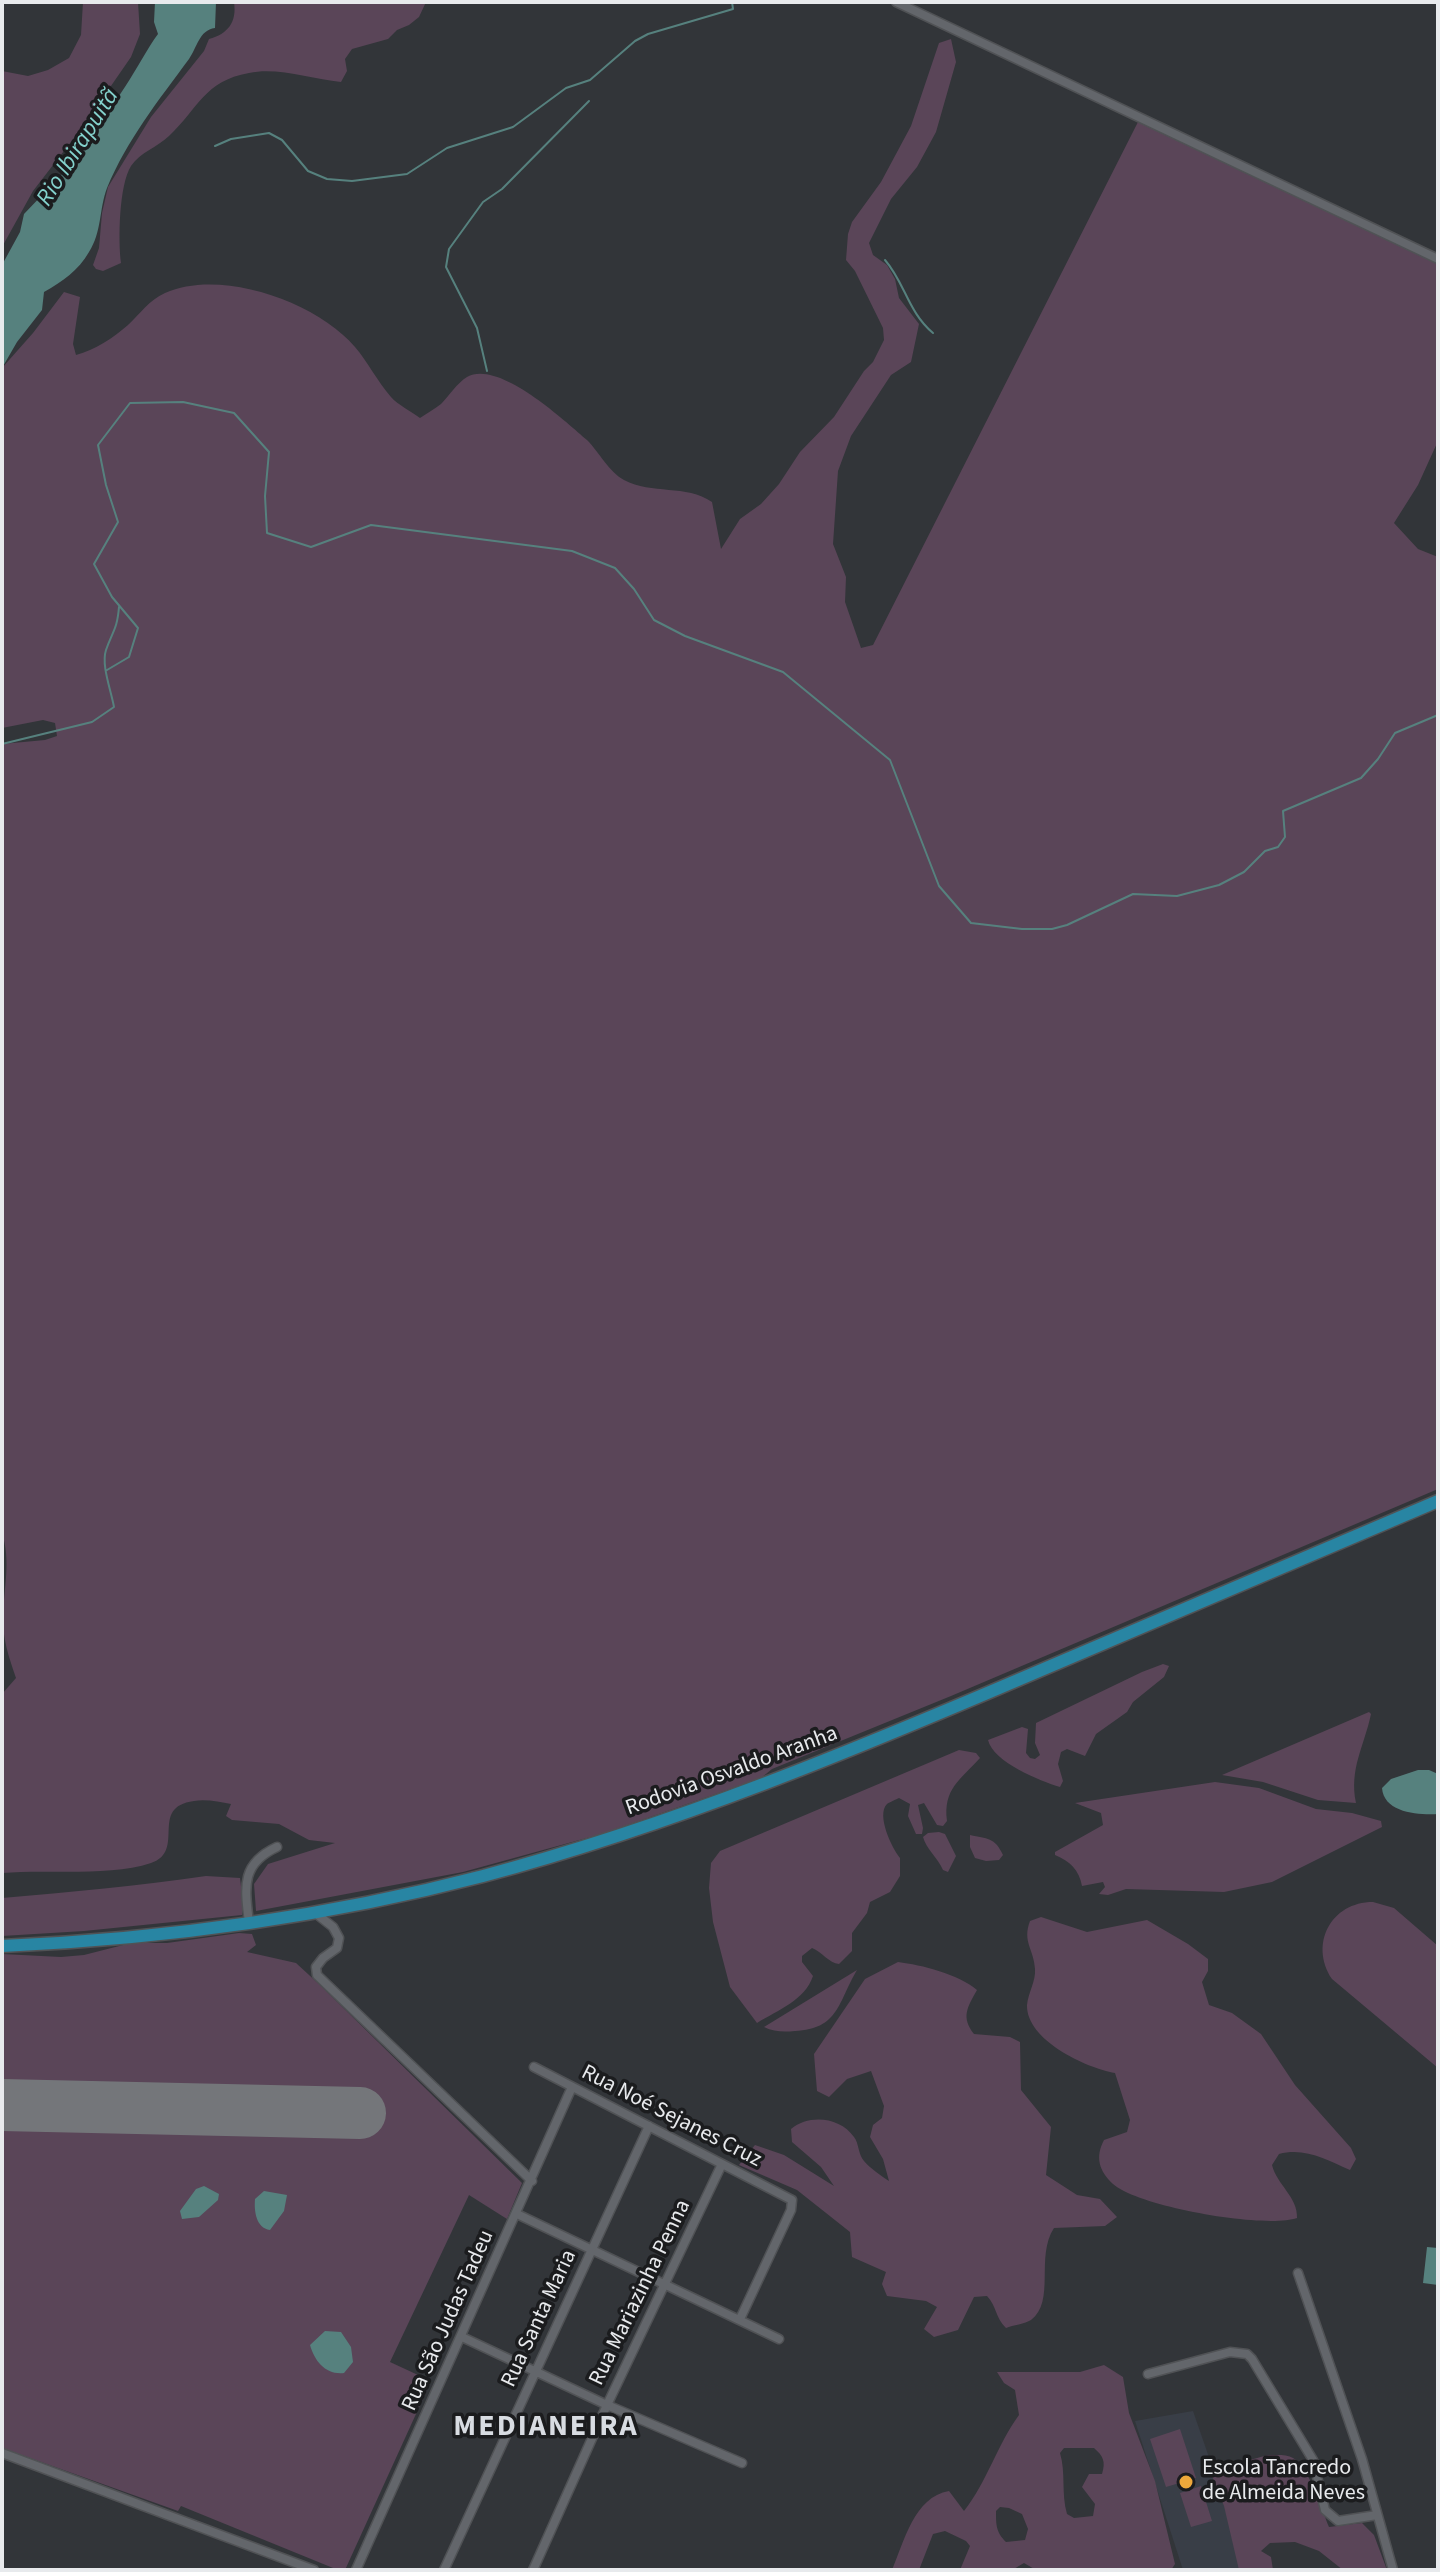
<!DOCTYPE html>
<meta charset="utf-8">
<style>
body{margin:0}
#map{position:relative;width:1440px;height:2572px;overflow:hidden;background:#323539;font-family:"Source Sans 3",sans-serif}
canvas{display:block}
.frame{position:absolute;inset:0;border:4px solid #e8eaed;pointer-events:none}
</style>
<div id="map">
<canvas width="1440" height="2572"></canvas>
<div class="frame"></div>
</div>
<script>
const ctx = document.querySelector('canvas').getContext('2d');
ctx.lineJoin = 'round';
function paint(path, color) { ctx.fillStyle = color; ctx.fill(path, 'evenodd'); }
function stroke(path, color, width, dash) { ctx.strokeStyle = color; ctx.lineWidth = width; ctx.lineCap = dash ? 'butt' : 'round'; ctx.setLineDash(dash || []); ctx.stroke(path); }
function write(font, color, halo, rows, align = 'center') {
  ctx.font = font + ' "Source Sans 3",sans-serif'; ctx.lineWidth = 7; ctx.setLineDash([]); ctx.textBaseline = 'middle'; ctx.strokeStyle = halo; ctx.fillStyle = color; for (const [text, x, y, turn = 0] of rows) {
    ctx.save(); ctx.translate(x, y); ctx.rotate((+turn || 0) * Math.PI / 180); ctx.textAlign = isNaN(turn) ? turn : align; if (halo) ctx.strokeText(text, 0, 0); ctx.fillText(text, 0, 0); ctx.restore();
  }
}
paint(new Path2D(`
 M 1193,2411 L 1248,2570 L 1183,2570 L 1135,2421 Z`), '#393e47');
paint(new Path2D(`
 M 83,2 L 138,2 L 140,34 L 131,57 L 84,125 L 33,191 L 2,247 L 2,71 L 28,76 L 48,70 L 69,58 L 81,35 Z
 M 234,2 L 426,2 L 419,17 L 409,25 L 397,30 L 388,39 L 352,49 L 345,59 L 347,71 L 341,82 C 311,79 278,67 249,73 C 204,81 199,108 169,136 C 158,147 140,152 131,166 C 119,185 118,240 121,263 L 103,271 L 96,269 L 93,265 L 99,248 L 102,213 L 108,187 L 151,117 L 204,51 L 209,39 C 228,34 237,22 234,2 Z
 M 951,39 L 956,62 L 936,132 L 917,167 L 891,199 L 869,243 L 873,255 L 887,265 L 895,279 L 899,298 L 919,324 L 911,362 L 891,375 L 851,436 L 838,471 L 833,544 L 846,577 L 845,602 L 861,648 L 873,645 L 1138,122 L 1438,264 L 1438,441 L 1418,485 L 1394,523 L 1418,549 L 1438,557 L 1438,1489 L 951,1696 L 772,1769 L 761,1778 L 605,1833 L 463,1872 L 256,1911 L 254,1884 L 268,1864 L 335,1843 L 309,1840 L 279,1824 L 232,1820 L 226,1816 L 231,1804 C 220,1802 206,1799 194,1801 C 148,1807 187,1851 151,1863 C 109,1877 47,1869 2,1873 L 2,1694 L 16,1678 C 9,1658 2,1637 3,1616 C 4,1587 11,1561 2,1533 L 2,1267 L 4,1257 L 2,1229 L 2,744 L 45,740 L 57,736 L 55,723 L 43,720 L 2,728 L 2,368 L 33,333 L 64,292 L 80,297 L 73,344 L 76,355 C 95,350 113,338 128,325 C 140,314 149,300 165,293 C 221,268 317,302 355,347 C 368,362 377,381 391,397 C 398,405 411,411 420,418 C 427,413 435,409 441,404 C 449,396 457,383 467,377 C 498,359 564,420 587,440 C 599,452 609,472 624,480 C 652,495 686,484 712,502 L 721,549 L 740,519 L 761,504 L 779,484 L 800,452 L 834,417 L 864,371 L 873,362 L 884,340 L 883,328 L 855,271 L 846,260 L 848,234 L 852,222 L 881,182 L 911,126 L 939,43 Z
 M 1163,1664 L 1169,1666 L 1164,1677 L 1133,1702 L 1127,1712 L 1096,1734 L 1085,1756 L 1067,1749 L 1061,1752 L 1058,1764 L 1063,1781 L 1060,1787 C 1040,1781 993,1762 988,1740 L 1022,1727 L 1028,1729 L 1026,1753 L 1030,1758 L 1035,1759 L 1040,1755 L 1035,1743 L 1036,1723 L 1142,1672 Z
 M 1369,1712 L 1371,1714 C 1364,1747 1349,1769 1356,1803 L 1318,1800 L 1263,1782 L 1222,1775 Z
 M 959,1750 L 976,1753 L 980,1758 C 960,1780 943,1789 947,1821 L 943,1826 L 937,1825 L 924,1803 L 918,1805 L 923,1828 L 922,1834 L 916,1834 L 908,1816 L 910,1804 L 899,1798 C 897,1799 888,1803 887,1804 C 876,1815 892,1848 900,1858 L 900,1876 L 890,1892 L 870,1902 L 867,1913 L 852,1933 L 852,1951 L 839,1964 C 829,1963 822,1952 812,1948 L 802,1956 L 802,1962 L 813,1976 C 805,2000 778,2010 757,2023 L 730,1987 L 713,1922 L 709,1888 L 711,1863 L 720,1851 Z
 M 1215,1782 L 1259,1788 L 1316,1809 L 1352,1813 L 1381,1821 L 1382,1827 L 1272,1882 L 1224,1892 L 1126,1889 L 1108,1895 L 1099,1894 L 1105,1887 L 1103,1882 L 1082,1886 C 1079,1870 1070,1861 1055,1855 L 1055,1852 L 1103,1825 L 1101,1813 L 1075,1803 Z
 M 939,1832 L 945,1834 L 956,1856 L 948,1872 L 943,1870 C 938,1858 926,1849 923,1837 L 928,1833 Z
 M 970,1835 C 987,1839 995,1837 1003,1855 L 999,1860 L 986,1861 L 975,1858 L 970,1847 Z
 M 206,1876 L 240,1878 L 243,1903 L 242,1915 L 84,1931 L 2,1936 L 2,1898 C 70,1892 139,1886 206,1876 Z
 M 1373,1902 L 1394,1908 L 1438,1946 L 1438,2068 L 1332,1979 C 1309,1944 1331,1902 1373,1902 Z
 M 1041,1917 L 1087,1932 L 1147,1920 L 1188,1944 L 1208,1959 L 1208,1971 L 1202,1982 L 1209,2005 L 1232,2013 L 1261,2034 L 1295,2085 L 1351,2148 L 1356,2159 L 1350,2170 C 1327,2160 1305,2147 1279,2154 L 1272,2165 C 1277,2185 1298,2197 1297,2218 C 1265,2229 1139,2207 1113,2184 C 1099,2171 1095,2157 1104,2140 L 1127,2132 L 1130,2120 L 1115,2073 C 1086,2068 1026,2040 1027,2005 C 1028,1993 1036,1981 1035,1969 C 1034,1949 1022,1942 1030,1921 Z
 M 239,1933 L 252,1934 L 256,1945 L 247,1952 L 296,1963 L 321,1986 L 522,2183 L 507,2219 L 469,2195 L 390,2362 L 431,2381 L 345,2570 L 338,2570 L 181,2506 L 178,2511 L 2,2448 L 2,1954 L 61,1957 L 84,1955 L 131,1943 L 167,1943 Z
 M 898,1962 C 922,1965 958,1974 977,1990 C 967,2008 961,2017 974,2034 L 1010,2037 L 1020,2042 L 1021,2090 L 1051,2127 L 1046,2175 L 1077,2195 L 1100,2199 L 1117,2217 L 1105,2226 L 1054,2228 C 1035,2257 1056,2301 1031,2320 C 1025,2324 1013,2325 1006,2328 C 995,2317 997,2307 987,2296 L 974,2297 L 958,2330 L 934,2337 L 924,2329 L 937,2307 L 926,2301 L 887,2296 L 882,2284 L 886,2272 L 852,2257 L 850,2232 L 797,2190 L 739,2165 L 755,2145 L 784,2155 L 834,2186 L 821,2167 L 792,2142 L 791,2129 C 809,2114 840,2117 854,2137 C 859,2143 858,2154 864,2161 C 870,2168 881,2176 889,2181 L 883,2159 L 870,2137 L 873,2125 L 882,2118 L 884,2106 L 871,2071 L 847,2079 L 829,2097 L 817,2091 L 814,2054 L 865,1979 Z
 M 857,1970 C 838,2002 839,2029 795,2031 C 784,2032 774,2032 764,2027 Z
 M 1104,2365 L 1123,2377 L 1129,2413 L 1155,2481 L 1175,2564 L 1171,2570 L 1036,2570 L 1024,2563 L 1012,2570 L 960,2570 L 970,2546 L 966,2541 L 945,2531 L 933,2534 L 919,2570 L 892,2570 C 904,2542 914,2497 949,2491 L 964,2511 C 987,2482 997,2445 1019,2415 L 1015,2390 L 1004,2383 L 997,2372 L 1080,2372 ZM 1064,2448 L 1094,2448 C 1103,2456 1106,2461 1102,2474 L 1089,2474 L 1082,2487 L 1095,2504 L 1093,2516 L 1074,2518 L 1067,2514 C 1061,2493 1066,2473 1060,2453 ZM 1000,2507 L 1009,2508 L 1022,2514 L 1028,2529 L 1025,2540 L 1006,2542 C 996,2532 996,2525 996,2511 Z
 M 1180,2429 L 1196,2478 L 1166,2487 L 1150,2439 Z
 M 1268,2455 C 1276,2455 1287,2454 1293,2458 C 1309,2467 1322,2510 1329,2527 L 1362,2523 L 1374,2535 L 1387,2570 L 1343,2570 L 1319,2551 L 1295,2542 L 1270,2543 L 1261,2551 L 1271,2557 L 1273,2570 L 1239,2570 L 1224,2506 L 1210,2471 Z
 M 1201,2486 L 1212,2521 L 1191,2527 L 1180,2493 Z`), '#5a4558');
paint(new Path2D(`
 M 155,2 L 216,2 L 215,28 C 199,30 197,48 189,59 C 158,101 127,140 107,188 C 99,209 102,232 89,252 C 78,271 63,281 44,292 L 42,310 L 17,342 L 2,368 L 2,265 L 20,232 L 24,214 L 66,170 L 84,129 C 115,116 138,61 158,34 L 154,22 Z
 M 1418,1770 L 1429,1770 L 1438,1774 L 1438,1814 C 1418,1815 1384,1813 1382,1788 L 1391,1779 Z
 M 204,2186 L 219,2194 L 218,2200 L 199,2217 L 182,2219 L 180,2211 L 196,2189 Z
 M 264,2191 L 287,2195 L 284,2211 L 270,2230 C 256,2228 254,2211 255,2199 Z
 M 1427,2247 L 1438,2248 L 1438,2285 L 1423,2283 Z
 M 325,2331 L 341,2332 L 351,2347 L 353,2362 L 344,2373 C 326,2375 315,2362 310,2345 Z`), '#56817e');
stroke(new Path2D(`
 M 215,146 L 231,139 L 269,133 L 282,140 L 308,171 L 327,179 L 352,181 L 407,174 L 447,148 L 513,127 L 566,88 L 590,80 L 635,41 L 648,34 L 733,9 L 732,2
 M 885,260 C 905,283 908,312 933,333
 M 487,371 L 477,328 L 446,267 L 449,249 L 483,202 L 502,189 L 589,101
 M 107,670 L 129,657 L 138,628 L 112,597 L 94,564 L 118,522 L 106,485 L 98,445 L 130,403 L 183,402 L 234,413 L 269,452 L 265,496 L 267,533 L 311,547 L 371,525 L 572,551 L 615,568 L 634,589 L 654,620 L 685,636 L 783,672 L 890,760 L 939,886 L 971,923 L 1022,929 L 1052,929 L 1067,925 L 1133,894 L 1177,896 L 1219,885 L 1244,872 L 1265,851 L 1278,847 L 1285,837 L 1283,811 L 1361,778 L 1378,759 L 1395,733 L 1438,715
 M 2,744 L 92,722 L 114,707 C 111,690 101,665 106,650 C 113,630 117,630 119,607`), '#56817e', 2);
stroke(new Path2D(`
 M 2,2105 L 360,2113`), '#74767a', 52);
const minor = new Path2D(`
 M 896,2 L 1438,259
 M 314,1912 L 333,1927 L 339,1938 L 337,1948 L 323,1958 L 316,1967 L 317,1975 L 532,2181
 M 249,1923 C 245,1888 240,1864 277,1847
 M 534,2067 L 792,2200 L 791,2210 L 740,2319
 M 517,2214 L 779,2339
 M 1298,2273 L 1362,2459 L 1393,2570
 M 462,2337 L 607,2405 L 742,2463
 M 1148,2374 L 1230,2352 L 1247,2354 L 1252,2359 L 1313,2460 L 1325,2510 L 1338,2521 L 1377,2515
 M 2,2453 L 314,2570
 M 356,2570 L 572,2087
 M 444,2570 L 649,2126
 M 533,2570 L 607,2405 L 722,2164`);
const trunk = new Path2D(`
 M 2,1946 C 164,1939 326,1917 483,1876 C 674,1825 857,1749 1039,1671 C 1172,1615 1305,1558 1438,1501`);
stroke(minor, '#505255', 11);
stroke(trunk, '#505255', 15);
stroke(minor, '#63666b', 8);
stroke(trunk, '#2885a3', 12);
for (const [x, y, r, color] of [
 [1186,2482,8,"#eda83b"]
]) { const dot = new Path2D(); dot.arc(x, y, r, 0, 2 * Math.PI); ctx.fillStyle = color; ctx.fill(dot); stroke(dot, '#1b1c1e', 3); }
write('22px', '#e8eaed', '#1b1c1e', [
 ["Rodovia Osvaldo Aranha",732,1772,-20],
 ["Rua Noé Sejanes Cruz",671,2117,27],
 ["Rua Mariazinha Penna",641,2293,-64],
 ["Rua Santa Maria",540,2319,-65],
 ["Rua São Judas Tadeu",449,2321,-66]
]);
write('22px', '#e8eaed', '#1b1c1e', [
 ["Escola Tancredo",1202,2469],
 ["de Almeida Neves",1202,2494]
], 'left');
write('italic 24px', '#84d2cd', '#1b1c1e', [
 ["Rio Ibirapuitã",79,148,-58]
]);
ctx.letterSpacing = '2px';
write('bold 30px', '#d8dce2', '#1b1c1e', [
 ["MEDIANEIRA",546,2428]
]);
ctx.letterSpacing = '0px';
</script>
